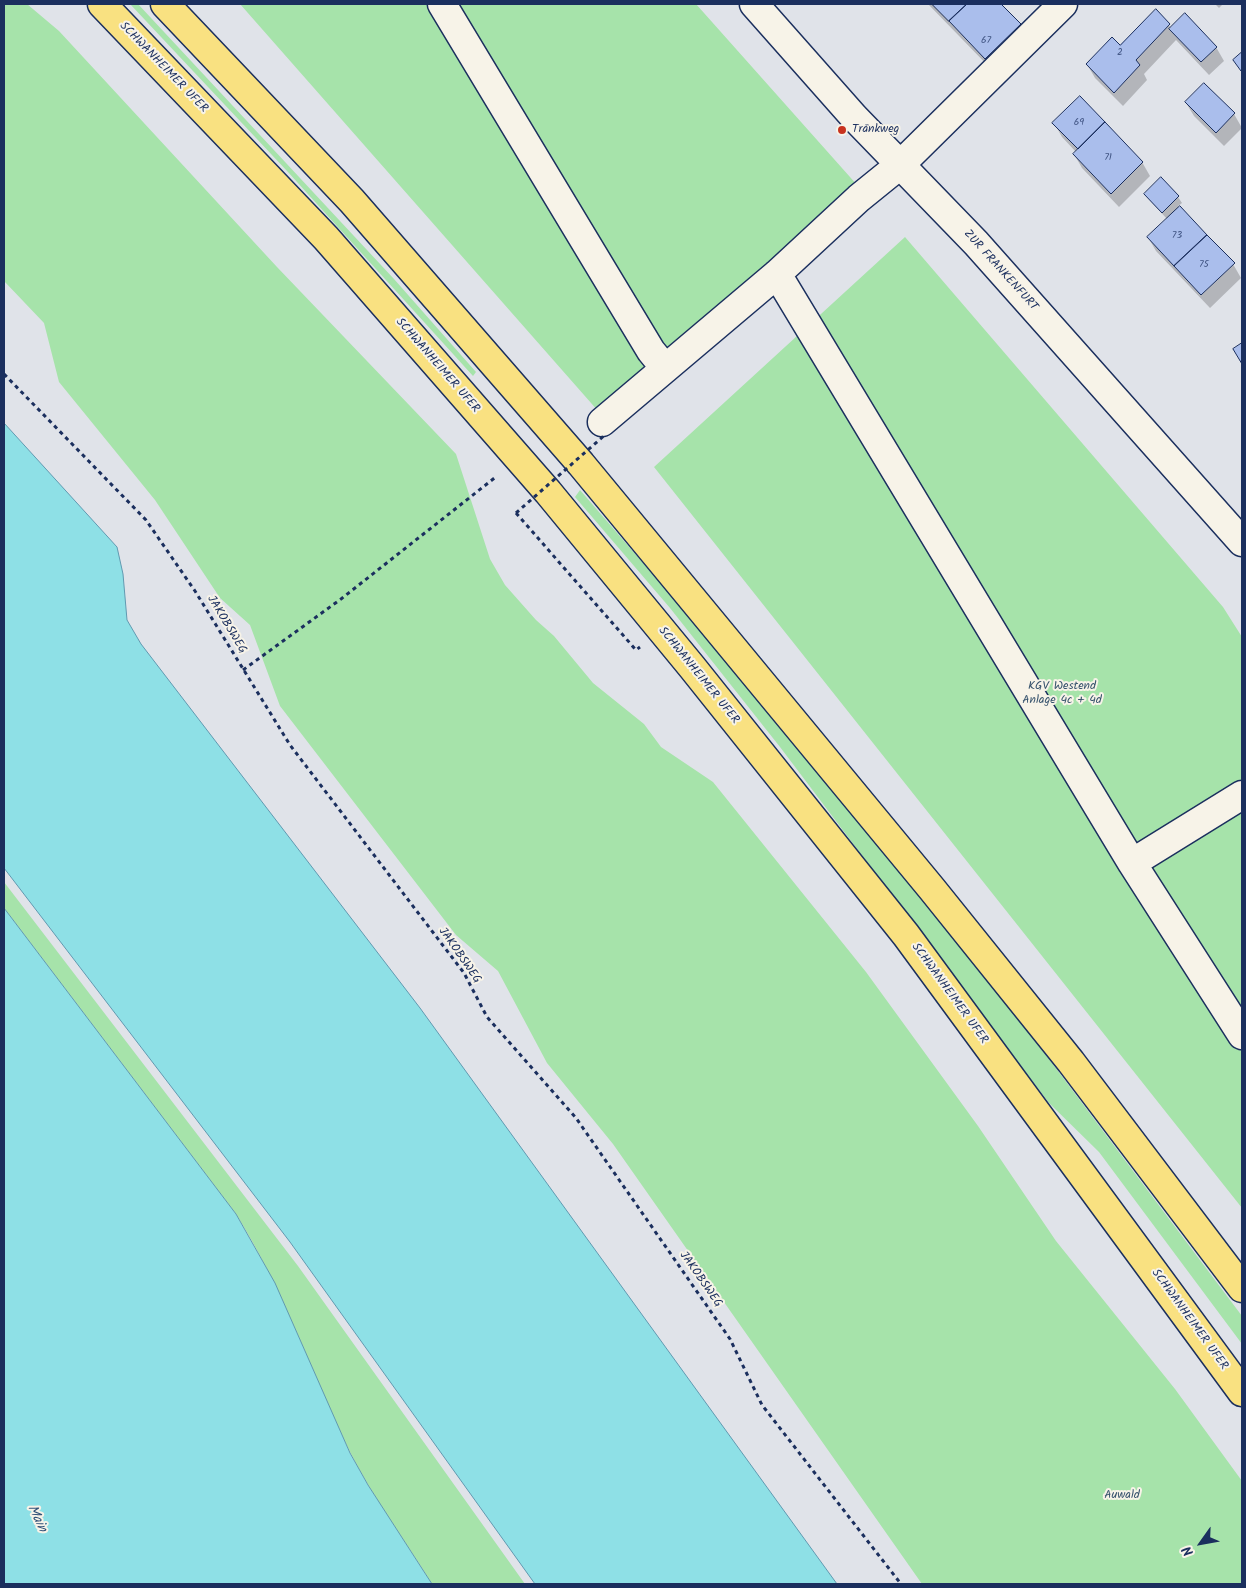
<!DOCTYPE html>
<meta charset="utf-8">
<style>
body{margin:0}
#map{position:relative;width:1246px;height:1588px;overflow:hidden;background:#e0e3e9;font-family:Kalam,sans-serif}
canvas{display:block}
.frame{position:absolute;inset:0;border:5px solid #1b2f5e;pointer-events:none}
.north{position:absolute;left:1176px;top:1518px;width:50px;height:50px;-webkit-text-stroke:4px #f7f3e8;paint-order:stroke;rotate:238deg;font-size:14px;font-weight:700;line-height:20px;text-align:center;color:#1b2f5e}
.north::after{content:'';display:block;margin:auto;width:18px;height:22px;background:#1b2f5e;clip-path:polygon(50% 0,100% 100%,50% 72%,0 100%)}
</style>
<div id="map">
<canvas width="1246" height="1588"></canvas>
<div class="frame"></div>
<div class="north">N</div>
</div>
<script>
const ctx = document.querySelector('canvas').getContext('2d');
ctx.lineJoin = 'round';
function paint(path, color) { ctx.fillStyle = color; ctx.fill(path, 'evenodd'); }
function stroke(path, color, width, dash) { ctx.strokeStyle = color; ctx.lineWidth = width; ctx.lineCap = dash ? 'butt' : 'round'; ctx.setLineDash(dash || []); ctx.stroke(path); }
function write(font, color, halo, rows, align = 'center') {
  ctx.font = font + ' Kalam,sans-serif'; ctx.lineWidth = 4; ctx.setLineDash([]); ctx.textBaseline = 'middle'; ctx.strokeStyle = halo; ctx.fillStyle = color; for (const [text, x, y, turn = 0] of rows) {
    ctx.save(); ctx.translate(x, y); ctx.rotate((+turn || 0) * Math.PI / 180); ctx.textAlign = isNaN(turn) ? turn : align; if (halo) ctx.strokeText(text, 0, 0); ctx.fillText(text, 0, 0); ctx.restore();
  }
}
paint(new Path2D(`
 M 4,4 L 27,4 L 59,31 L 277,267 L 456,454 L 490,559 L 505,585 L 536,620 L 554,636 L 593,683 L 644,724 L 661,747 L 713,782 L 866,972 L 978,1126 L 1056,1241 L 1175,1389 L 1242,1481 L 1242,1584 L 922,1584 L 613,1144 L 547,1063 L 498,971 L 456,935 L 280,706 L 250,625 L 220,598 L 155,500 L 59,382 L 44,323 L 4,281 Z
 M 130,4 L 138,4 L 394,279 L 476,372 L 473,376 L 287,171 Z
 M 240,4 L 696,4 L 858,186 L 606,420 Z
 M 905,237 L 1223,607 L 1242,637 L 1242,1208 L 654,467 Z
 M 580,490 L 656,578 L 967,954 L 1052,1063 L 1242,1316 L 1242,1344 L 1099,1152 L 1049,1103 L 780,747 L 670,608 L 575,497 Z
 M 4,882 L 298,1266 L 525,1584 L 432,1584 C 405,1540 373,1498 350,1452 C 311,1373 283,1289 236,1214 L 4,908 Z`), '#a6e3aa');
const water = new Path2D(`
 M 4,423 L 117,547 L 123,574 L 127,620 L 141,644 L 420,1008 L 837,1584 L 535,1584 L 290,1242 L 4,868 Z
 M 4,908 L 236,1214 L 275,1283 L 350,1453 L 368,1485 L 432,1584 L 4,1584 Z`);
paint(water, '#8ee0e6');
stroke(water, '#6099b0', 1);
paint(new Path2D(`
 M 928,4 L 999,4 L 1020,25 L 1028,39 L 994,72 Z
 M 1215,4 L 1223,4 L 1219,8 Z
 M 1156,11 L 1171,28 L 1216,47 L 1224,61 L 1209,75 L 1176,40 L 1144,74 L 1147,80 L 1123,106 L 1095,78 L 1087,64 L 1120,47 Z
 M 1080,98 L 1142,162 L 1150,176 L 1119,207 L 1082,168 L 1074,154 L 1076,152 L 1062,137 L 1054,123 Z
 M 1186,103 L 1234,114 L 1242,128 L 1224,146 L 1194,116 Z
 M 1145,195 L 1178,197 L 1182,203 L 1178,206 L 1233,264 L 1241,278 L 1210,308 L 1156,251 L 1148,237 L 1167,219 Z`), '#0003');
const building = new Path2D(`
 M 932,4 L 967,4 L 949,21 Z
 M 967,4 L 1001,4 L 1021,24 L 985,59 L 949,21 Z
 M 1156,9 L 1170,24 L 1136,60 L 1140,65 L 1114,93 L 1086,64 L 1112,37 L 1120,45 Z
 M 1185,13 L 1217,47 L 1201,62 L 1169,29 Z
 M 1242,52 L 1242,70 L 1241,71 L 1233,60 Z
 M 1204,83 L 1235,113 L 1216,133 L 1185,102 Z
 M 1080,96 L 1105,122 L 1078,149 L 1052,123 Z
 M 1105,122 L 1143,162 L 1111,194 L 1073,154 Z
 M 1161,177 L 1179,196 L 1162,213 L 1144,194 Z
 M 1180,206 L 1207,235 L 1174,266 L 1147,237 Z
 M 1207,235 L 1235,263 L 1201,295 L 1174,266 Z
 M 1242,343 L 1242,364 L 1233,349 Z`);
paint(building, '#aabeec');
stroke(building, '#1b2f5e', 1);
const minor = new Path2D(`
 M 442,4 L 651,351 L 665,368
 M 754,4 L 854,117 L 976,243 L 1242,542
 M 777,274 L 1132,863 L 1242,1035
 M 602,422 L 777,274 L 859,198 L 901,164 L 1063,4
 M 1132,863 L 1242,795`);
const major = new Path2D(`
 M 102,4 L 326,238 L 548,492 L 692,667 L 906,935 L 1242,1392
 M 165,4 L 352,201 L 581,464 L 932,889 L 1071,1062 L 1242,1288`);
stroke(minor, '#1b2f5e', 31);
stroke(major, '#1b2f5e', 31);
stroke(new Path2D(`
 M 4,374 L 146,520 L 195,591 L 290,745 L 464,973 L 487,1017 L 576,1118 L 730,1339 L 762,1405 L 901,1584
 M 516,513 L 636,650 L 640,647
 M 243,670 L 341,599 L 497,476`), '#1b2f5e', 3, [4, 4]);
stroke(minor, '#f7f3e8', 28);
stroke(major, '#f9e181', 28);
stroke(new Path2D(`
 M 516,513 L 606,434`), '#1b2f5e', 3, [4, 4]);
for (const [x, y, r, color] of [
 [842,130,5,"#c8321e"]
]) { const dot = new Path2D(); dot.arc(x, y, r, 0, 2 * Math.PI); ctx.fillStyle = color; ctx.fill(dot); stroke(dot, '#f7f3e8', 2); }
write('10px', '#3f5382', null, [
 ["67",986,41],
 ["2",1120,53],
 ["69",1079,123],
 ["71",1108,158],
 ["73",1177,236],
 ["75",1204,265]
]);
write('12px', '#1b2f5e', '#f7f3e8', [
 ["SCHWANHEIMER UFER",163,68,46],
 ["ZUR FRANKENFURT",1000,271,48],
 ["SCHWANHEIMER UFER",437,366,49],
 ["JAKOBSWEG",226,625,59],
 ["SCHWANHEIMER UFER",698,676,51],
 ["JAKOBSWEG",459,956,55],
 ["SCHWANHEIMER UFER",949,994,54],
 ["JAKOBSWEG",700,1280,55],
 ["SCHWANHEIMER UFER",1189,1320,54]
]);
write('12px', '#1b2f5e', '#f7f3e8', [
 ["Tränkweg",852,130]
], 'left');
write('12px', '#37536d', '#f7f3e8', [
 ["KGV Westend",1062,687],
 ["Anlage 4c + 4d",1062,701],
 ["Auwald",1122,1496]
]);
write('italic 14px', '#325279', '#f7f3e8', [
 ["Main",36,1519,64]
]);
</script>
